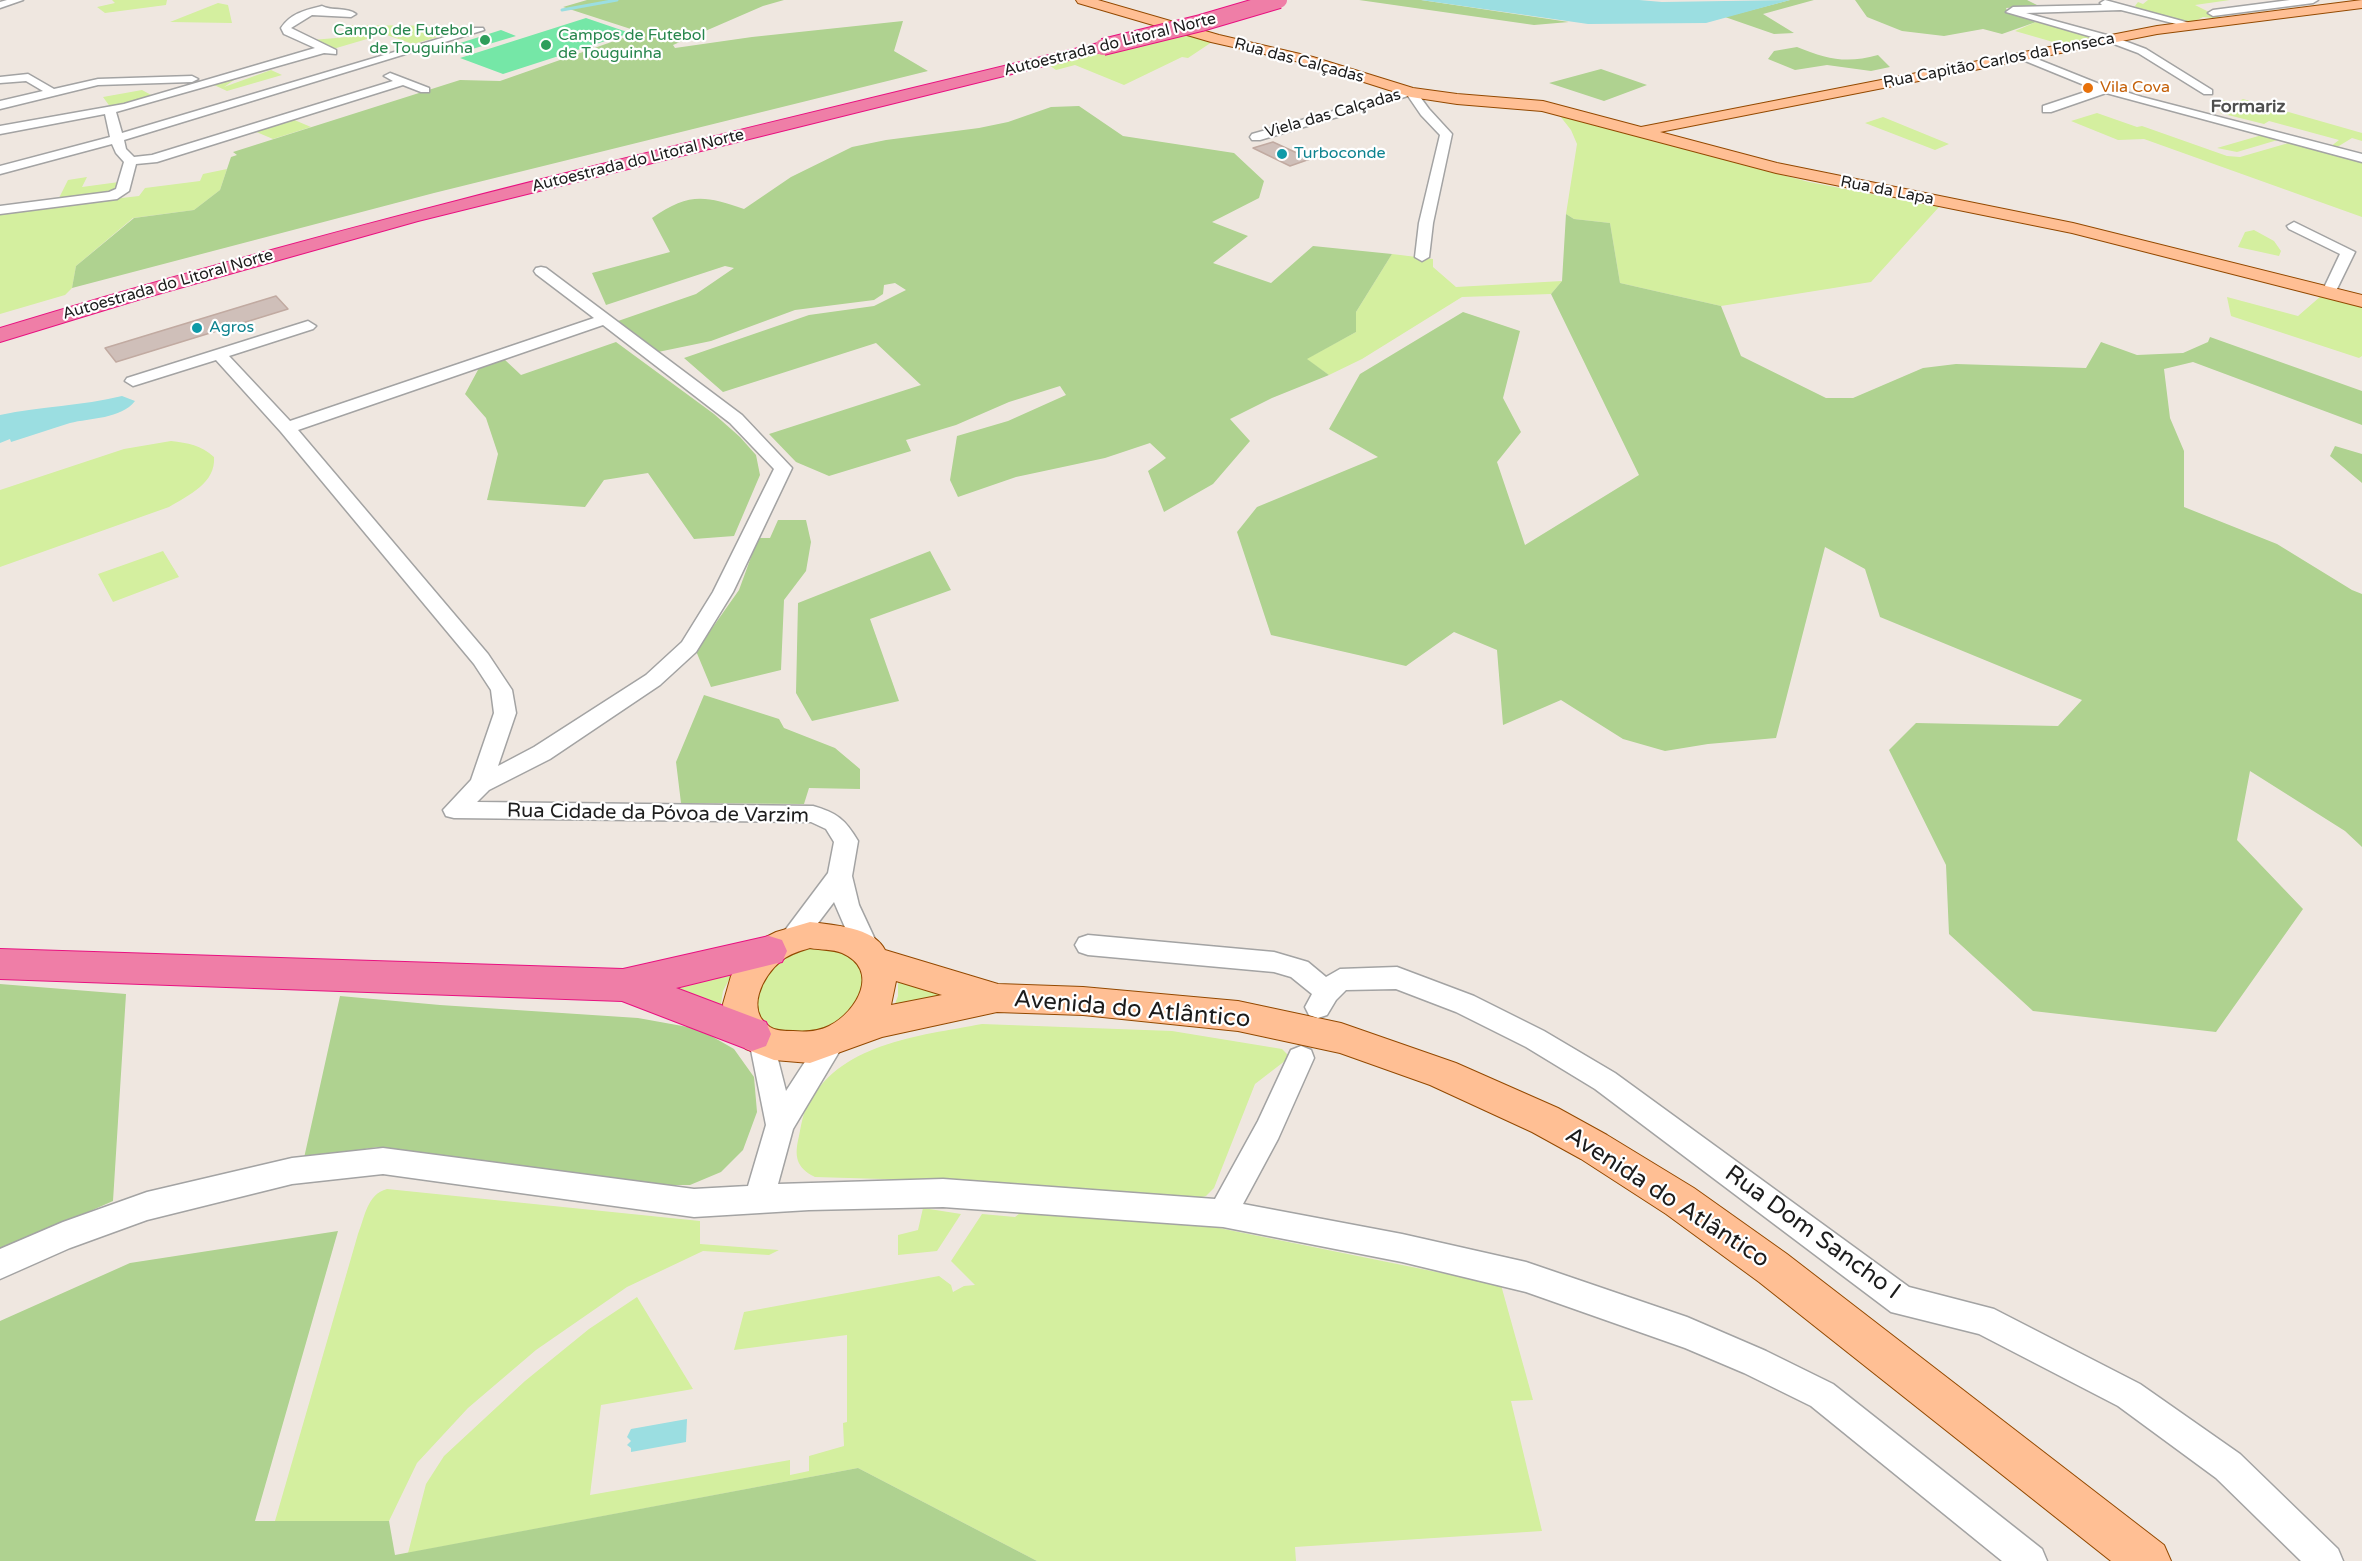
<!DOCTYPE html>
<meta charset="utf-8">
<style>
body{margin:0}
canvas{display:block;background:#efe7e0}
</style>
<canvas width="2362" height="1561"></canvas>
<script>
const ctx = document.querySelector('canvas').getContext('2d');
ctx.lineJoin = 'round';
function paint(path, color) { ctx.fillStyle = color; ctx.fill(path, 'evenodd'); }
function stroke(path, color, width, dash) { ctx.strokeStyle = color; ctx.lineWidth = width; ctx.lineCap = dash ? 'butt' : 'round'; ctx.setLineDash(dash || []); ctx.stroke(path); }
function write(font, color, halo, rows, align = 'center') {
  ctx.font = font + ' "Varela Round",sans-serif'; ctx.lineWidth = 4.5; ctx.setLineDash([]); ctx.textBaseline = 'middle'; ctx.strokeStyle = halo; ctx.fillStyle = color; for (const [text, x, y, turn = 0] of rows) {
    ctx.save(); ctx.translate(x, y); ctx.rotate((+turn || 0) * Math.PI / 180); ctx.textAlign = isNaN(turn) ? turn : align; if (halo) ctx.strokeText(text, 0, 0); ctx.fillText(text, 0, 0); ctx.restore();
  }
}
paint(new Path2D(`
 M 112,0 L 167,0 L 166,5 L 105,13 L 97,7 L 115,3 Z
 M 2148,0 L 2230,0 L 2195,5 L 2223,19 L 2203,17 L 2191,23 L 2139,11 L 2135,6 L 2138,2 L 2143,4 Z
 M 218,3 L 228,5 L 232,23 L 170,22 Z
 M 2036,22 L 2090,36 L 2093,38 L 2060,44 L 2015,31 Z
 M 343,25 L 468,26 L 474,27 L 413,44 L 384,34 L 333,49 L 312,40 L 348,37 L 346,31 L 354,30 L 356,26 Z
 M 1184,32 L 1212,42 L 1188,58 L 1182,57 L 1124,85 L 1075,65 L 1056,70 L 1049,65 Z
 M 271,70 L 282,75 L 227,91 L 212,84 L 240,76 L 224,87 Z
 M 142,90 L 153,96 L 111,108 L 103,97 Z
 M 2243,99 L 2362,133 L 2362,141 L 2352,138 L 2334,149 L 2330,147 L 2339,140 L 2269,121 L 2264,124 L 2220,113 L 2227,108 L 2209,103 L 2224,100 L 2235,103 Z
 M 2097,113 L 2137,127 L 2142,126 L 2227,156 L 2240,157 L 2292,142 L 2362,161 L 2362,217 L 2144,139 L 2118,140 L 2071,121 Z
 M 1560,116 L 1809,182 L 1939,207 L 1871,282 L 1721,306 L 1620,283 L 1610,223 L 1574,219 L 1566,214 L 1577,144 L 1571,130 Z
 M 1883,117 L 1949,144 L 1935,150 L 1865,123 Z
 M 292,119 L 311,127 L 273,139 L 254,131 Z
 M 2262,135 L 2281,139 L 2237,152 L 2217,148 Z
 M 227,169 L 220,190 L 194,210 L 133,218 L 76,266 L 72,288 L 65,295 L 0,314 L 0,212 L 139,196 L 145,188 L 200,181 L 203,174 Z
 M 87,177 L 82,187 L 119,182 L 118,189 L 108,193 L 59,198 L 68,180 Z
 M 2254,230 L 2274,241 L 2281,251 L 2279,256 L 2238,247 L 2245,232 Z
 M 1392,254 L 1433,259 L 1433,267 L 1456,287 L 1562,281 L 1551,294 L 1462,297 L 1362,359 L 1329,375 L 1306,359 L 1356,332 L 1356,312 Z
 M 2321,296 L 2362,306 L 2362,356 L 2359,358 L 2231,316 L 2227,297 L 2298,316 Z
 M 171,441 C 188,443 201,445 214,457 C 216,483 189,495 169,507 L 0,567 L 0,490 L 124,449 Z
 M 163,551 L 179,577 L 113,602 L 98,574 Z
 M 836,947 C 843,953 857,959 861,967 C 886,1014 784,1069 754,1007 L 770,965 L 801,948 Z
 M 734,970 L 723,991 L 720,1010 L 651,987 Z
 M 898,975 L 961,995 L 891,1014 L 898,996 Z
 M 982,1024 L 1172,1031 L 1282,1049 L 1290,1057 L 1255,1084 L 1214,1188 L 1206,1196 L 1194,1199 L 952,1181 L 815,1177 C 796,1168 794,1156 799,1136 C 801,1127 802,1117 806,1109 C 836,1043 919,1036 982,1024 Z
 M 387,1189 L 700,1221 L 700,1244 L 779,1250 L 769,1255 L 703,1251 L 627,1287 L 536,1350 L 468,1408 L 417,1463 L 389,1521 L 275,1521 L 358,1234 C 365,1217 367,1194 387,1189 Z
 M 923,1208 L 961,1214 L 937,1251 L 898,1255 L 898,1235 L 918,1230 Z
 M 1024,1210 L 1214,1227 L 1501,1285 L 1533,1400 L 1511,1401 L 1542,1531 L 1295,1547 L 1296,1561 L 1037,1561 L 858,1468 L 408,1553 L 426,1484 L 444,1456 L 525,1381 L 589,1329 L 637,1297 L 693,1389 L 601,1405 L 590,1495 L 790,1460 L 790,1475 L 809,1471 L 809,1456 L 844,1446 L 843,1423 L 847,1422 L 847,1335 L 734,1350 L 744,1312 L 939,1276 L 951,1285 L 953,1292 L 964,1286 L 975,1285 L 951,1261 L 982,1214 L 1015,1217 Z`), '#d4ef9f');
paint(new Path2D(`
 M 587,0 L 784,0 L 763,6 L 673,45 L 675,48 L 752,37 L 903,21 L 894,51 L 928,71 L 434,193 L 72,288 L 76,266 L 134,218 L 194,210 L 220,190 L 231,157 L 237,155 L 233,152 L 460,80 L 500,81 L 640,32 L 563,7 Z
 M 1359,0 L 1421,0 L 1569,22 L 1534,25 Z
 M 1790,0 L 1814,0 L 1763,14 L 1794,33 L 1774,34 L 1725,17 Z
 M 1855,0 L 2027,0 L 2039,6 L 2006,8 L 2008,13 L 2036,22 L 2002,34 L 1983,29 L 1944,36 L 1902,31 L 1867,17 Z
 M 1797,47 C 1827,59 1846,64 1878,55 L 1890,67 L 1871,71 L 1827,65 L 1795,70 L 1768,59 L 1774,51 Z
 M 1601,69 L 1647,85 L 1604,101 L 1549,83 Z
 M 1079,106 L 1123,136 L 1234,153 L 1264,181 L 1259,198 L 1212,222 L 1248,236 L 1213,263 L 1271,283 L 1313,246 L 1392,254 L 1356,312 L 1356,332 L 1307,359 L 1329,375 L 1272,398 L 1230,419 L 1250,441 L 1213,484 L 1164,512 L 1148,471 L 1166,458 L 1150,443 L 1105,458 L 1016,477 L 958,497 L 950,480 L 957,436 L 1008,421 L 1066,395 L 1060,386 L 1009,402 L 956,425 L 906,440 L 911,451 L 829,476 L 796,462 L 769,434 L 921,385 L 876,343 L 723,392 L 684,358 L 809,315 L 874,306 L 906,290 L 895,283 L 884,285 L 883,294 L 874,300 L 795,310 L 711,341 L 658,352 L 618,321 L 696,294 L 734,268 L 725,266 L 606,305 L 592,273 L 670,252 L 652,218 C 688,193 704,195 744,209 L 791,177 L 852,147 L 886,140 L 979,128 L 1008,122 L 1051,107 Z
 M 1566,214 L 1574,219 L 1610,223 L 1620,283 L 1721,306 L 1741,356 L 1826,398 L 1853,398 L 1923,368 L 1956,364 L 2086,368 L 2101,342 L 2137,355 L 2183,353 L 2208,342 L 2210,337 L 2362,391 L 2362,425 L 2193,362 L 2164,369 L 2170,418 L 2184,451 L 2184,507 L 2277,544 L 2352,590 L 2362,594 L 2362,847 L 2345,831 L 2250,771 L 2237,840 L 2303,909 L 2216,1032 L 2033,1011 L 1949,934 L 1946,865 L 1889,750 L 1916,723 L 2058,726 L 2082,700 L 1880,617 L 1865,569 L 1825,547 L 1776,738 L 1708,744 L 1665,751 L 1623,739 L 1561,700 L 1503,725 L 1497,650 L 1454,632 L 1406,666 L 1271,635 L 1237,532 L 1257,507 L 1378,457 L 1329,429 L 1360,374 L 1463,312 L 1520,331 L 1503,398 L 1521,432 L 1497,462 L 1525,545 L 1639,475 L 1551,294 L 1562,281 Z
 M 616,342 L 714,414 L 740,437 L 756,455 L 760,475 L 734,536 L 694,539 L 648,473 L 604,480 L 585,507 L 487,500 L 498,454 L 486,418 L 465,394 L 479,368 L 504,359 L 521,375 Z
 M 2335,446 L 2362,454 L 2362,483 L 2330,456 Z
 M 778,520 L 806,520 L 811,542 L 806,571 L 784,600 L 781,670 L 711,687 L 696,651 L 739,590 L 758,538 L 770,538 Z
 M 930,551 L 951,590 L 870,619 L 899,701 L 812,721 L 796,693 L 798,603 Z
 M 704,695 L 779,719 L 784,728 L 835,748 L 860,769 L 860,789 L 809,788 L 804,804 L 681,803 L 676,762 Z
 M 0,984 L 126,994 L 113,1201 L 0,1251 Z
 M 340,996 L 440,1005 L 638,1018 L 699,1029 L 734,1049 L 754,1077 L 757,1112 L 743,1150 L 721,1172 L 690,1185 L 639,1185 L 378,1147 L 304,1158 Z
 M 338,1231 L 255,1521 L 389,1521 L 395,1555 L 858,1468 L 1037,1561 L 0,1561 L 0,1321 L 130,1263 Z`), '#afd290');
paint(new Path2D(`
 M 586,18 L 630,33 L 503,74 L 460,58 Z
 M 501,30 L 516,36 L 469,50 L 454,45 Z`), '#75e7a7');
paint(new Path2D(`
 M 1421,0 L 1639,0 L 1662,2 L 1790,0 L 1706,23 L 1588,24 Z
 M 122,396 L 135,401 C 121,419 90,418 70,423 C 50,429 31,436 11,442 L 10,439 L 0,443 L 0,415 C 41,406 82,406 122,396 Z
 M 687,1419 L 686,1442 L 631,1452 L 631,1448 L 627,1445 L 631,1441 L 627,1437 L 631,1429 Z`), '#9bdee1');
stroke(new Path2D(`
 M 562,10 L 617,0`), '#9bdee1', 3);
const building = new Path2D(`
 M 1273,142 L 1310,159 L 1290,166 L 1253,148 Z
 M 276,296 L 288,309 L 116,362 L 105,348 Z`);
paint(building, '#cfbfb9');
stroke(building, '#c1aaa1', 1.5);
const minor = new Path2D(`
 M 7,0 L 23,0 L 0,8 L 0,2 Z
 M 2105,0 L 2197,25 L 2192,28 L 2121,10 L 2026,13 L 2114,37 L 2146,49 L 2212,90 L 2212,94 L 2204,94 L 2138,53 L 2106,41 L 2006,12 L 2013,7 L 2102,5 L 2100,3 Z
 M 2290,0 L 2318,0 L 2313,3 L 2213,16 L 2208,13 L 2213,10 Z
 M 322,6 C 331,11 347,7 356,14 L 351,17 L 312,15 L 291,28 L 336,50 L 336,54 L 324,53 L 116,112 L 122,133 L 475,28 L 483,28 L 484,30 L 124,140 L 126,149 L 134,157 L 152,155 L 393,81 L 384,76 L 390,73 L 429,88 L 429,92 L 421,92 L 403,85 L 157,162 L 136,164 L 129,191 L 117,199 L 0,214 L 0,206 L 109,192 L 116,189 L 124,162 L 116,153 L 112,144 L 0,174 L 0,166 L 110,137 L 105,114 L 0,134 L 0,126 L 124,104 L 315,48 L 284,34 L 281,28 C 291,13 306,10 322,6 Z
 M 2022,53 L 2097,83 L 2142,97 L 2362,154 L 2362,162 L 2106,93 L 2051,112 L 2043,112 L 2043,106 L 2094,89 L 2018,58 L 2018,54 Z
 M 28,74 L 54,89 L 98,79 L 192,76 L 198,79 L 192,82 L 98,85 L 0,109 L 0,101 L 43,91 L 26,81 L 0,83 L 0,77 Z
 M 1411,89 L 1415,90 L 1429,109 L 1452,134 L 1433,223 L 1429,257 L 1422,261 L 1415,257 L 1419,223 L 1440,135 L 1421,115 L 1408,96 L 1260,140 L 1252,140 L 1250,137 L 1252,134 Z
 M 2294,222 L 2355,252 L 2334,295 L 2324,295 L 2322,292 L 2340,254 L 2289,229 L 2287,226 Z
 M 541,267 L 546,268 L 742,415 L 792,468 L 733,592 L 696,652 L 660,685 L 550,759 L 489,790 L 477,802 L 813,806 C 837,813 845,819 858,841 L 852,876 L 859,905 L 879,948 L 875,955 L 866,958 L 857,955 L 834,902 L 799,948 L 790,951 L 781,948 L 777,941 L 828,873 L 834,842 L 826,829 L 811,822 L 454,818 L 446,816 L 443,810 L 471,780 L 494,713 L 491,690 L 474,664 L 281,432 L 216,360 L 133,386 L 125,381 L 127,378 L 308,321 L 316,326 L 313,329 L 229,356 L 290,421 L 594,318 L 536,274 L 534,271 L 536,268 ZM 603,325 L 730,423 L 774,469 L 713,592 L 682,642 L 646,675 L 534,747 L 498,766 L 516,713 L 512,690 L 488,654 L 298,430 Z
 M 1088,935 L 1274,952 L 1308,962 L 1326,977 L 1340,969 L 1397,967 L 1474,996 L 1544,1031 L 1615,1073 L 1909,1287 L 1994,1309 L 2140,1384 L 2240,1454 L 2338,1549 L 2343,1561 L 2301,1561 L 2216,1478 L 2118,1406 L 1979,1334 L 1891,1312 L 1595,1089 L 1526,1047 L 1456,1012 L 1396,989 L 1346,990 L 1336,1000 L 1327,1015 L 1318,1018 L 1309,1015 L 1305,1007 L 1312,994 L 1291,977 L 1274,972 L 1088,955 L 1079,952 L 1075,945 L 1079,938 Z
 M 762,1029 L 771,1032 L 786,1091 L 823,1034 L 832,1031 L 841,1034 L 845,1042 L 793,1129 L 778,1184 L 943,1179 L 1215,1199 L 1258,1121 L 1291,1050 L 1301,1046 L 1311,1050 L 1314,1058 L 1278,1139 L 1243,1204 L 1402,1234 L 1526,1262 L 1687,1317 L 1766,1351 L 1833,1384 L 2042,1549 L 2047,1561 L 2002,1561 L 1811,1406 L 1744,1373 L 1685,1348 L 1526,1292 L 1402,1262 L 1223,1227 L 943,1207 L 809,1210 L 694,1217 L 383,1174 L 292,1184 L 147,1220 L 70,1248 L 0,1279 L 0,1249 L 63,1222 L 147,1192 L 292,1158 L 383,1148 L 694,1189 L 748,1186 L 766,1125 L 749,1040 L 753,1032 Z`);
const major = new Path2D(`
 M 1076,0 L 1098,0 L 1219,35 L 1313,57 L 1413,88 L 1457,94 L 1543,101 L 1641,127 L 2157,26 L 2362,0 L 2362,8 L 2157,34 L 1660,132 L 1777,163 L 2073,223 L 2362,295 L 2362,307 L 2072,233 L 1776,173 L 1542,111 L 1457,104 L 1411,97 L 1304,63 L 1211,42 L 1078,3 Z
 M 810,922 C 832,925 874,927 885,950 L 998,984 L 1083,987 L 1238,1001 L 1341,1023 L 1456,1063 L 1558,1108 L 1607,1135 L 1694,1188 L 1787,1254 L 2164,1545 L 2171,1561 L 2111,1561 L 1759,1282 L 1666,1214 L 1581,1159 L 1532,1132 L 1430,1085 L 1340,1053 L 1238,1031 L 1083,1015 L 997,1012 L 882,1037 L 810,1063 L 774,1060 L 746,1049 L 735,1040 L 724,1017 L 723,1004 L 731,976 L 745,953 L 756,942 L 776,932 ZM 810,948 C 820,950 833,949 842,953 C 881,970 857,1012 829,1026 C 817,1032 805,1032 793,1031 C 785,1031 776,1031 770,1027 C 745,1011 762,976 781,961 C 789,954 800,951 810,948 ZM 896,981 L 942,995 L 891,1005 Z`);
const highway = new Path2D(`
 M 1103,42 L 1109,44 L 1111,47 L 1109,50 L 418,221 L 144,298 L 0,342 L 0,328 C 364,217 734,132 1103,42 Z
 M 769,936 L 782,940 L 787,951 L 782,962 L 676,988 L 766,1022 L 771,1034 L 766,1046 L 752,1051 L 622,1001 L 0,979 L 0,949 L 623,969 Z`);
stroke(minor, '#a3a3a3', 3);
stroke(major, '#934900', 2);
stroke(highway, '#e81180', 2);
paint(minor, '#fff');
paint(major, '#ffbf94');
paint(highway, '#ef7ea7');
const highwayBridge = new Path2D(`
 M 1103,47 L 1201,23 L 1279,0`);
stroke(highwayBridge, '#e81180', 18, []);
stroke(highwayBridge, '#ef7ea7', 16);
for (const [x, y, r, color] of [
 [485,40,6,"#2e9e5b"],
 [546,45,6,"#2e9e5b"],
 [2088,88,6,"#e8710a"],
 [1282,154,6,"#0f9aa8"],
 [197,328,6,"#0f9aa8"]
]) { const dot = new Path2D(); dot.arc(x, y, r, 0, 2 * Math.PI); ctx.fillStyle = color; ctx.fill(dot); stroke(dot, '#fff', 2); }
write('16px', '#27864d', '#fff', [
 ["Campo de Futebol",473,31],
 ["de Touguinha",473,49],
 ["Campos de Futebol",558,36,"left"],
 ["de Touguinha",558,54,"left"]
], 'right');
write('16px', '#1c1c1c', '#fff', [
 ["Autoestrada do Litoral Norte",1110,45,-14],
 ["Rua das Calçadas",1299,61,15],
 ["Rua Capitão Carlos da Fonseca",1999,61,-11],
 ["Viela das Calçadas",1333,114,-16],
 ["Autoestrada do Litoral Norte",638,161,-14],
 ["Rua da Lapa",1887,191,11],
 ["Autoestrada do Litoral Norte",168,285,-16]
]);
write('16px', '#c56008', '#fff', [
 ["Vila Cova",2100,88]
], 'left');
write('16px', '#0d838f', '#fff', [
 ["Turboconde",1294,154],
 ["Agros",209,328]
], 'left');
write('bold 18px', '#4f4f4f', '#fff', [
 ["Formariz",2248,107]
]);
write('20px', '#1c1c1c', '#fff', [
 ["Rua Cidade da Póvoa de Varzim",658,814,1]
]);
write('24px', '#1c1c1c', '#fff', [
 ["Avenida do Atlântico",1132,1010,5],
 ["Avenida do Atlântico",1667,1198,33],
 ["Rua Dom Sancho I",1812,1233,36]
]);
</script>
